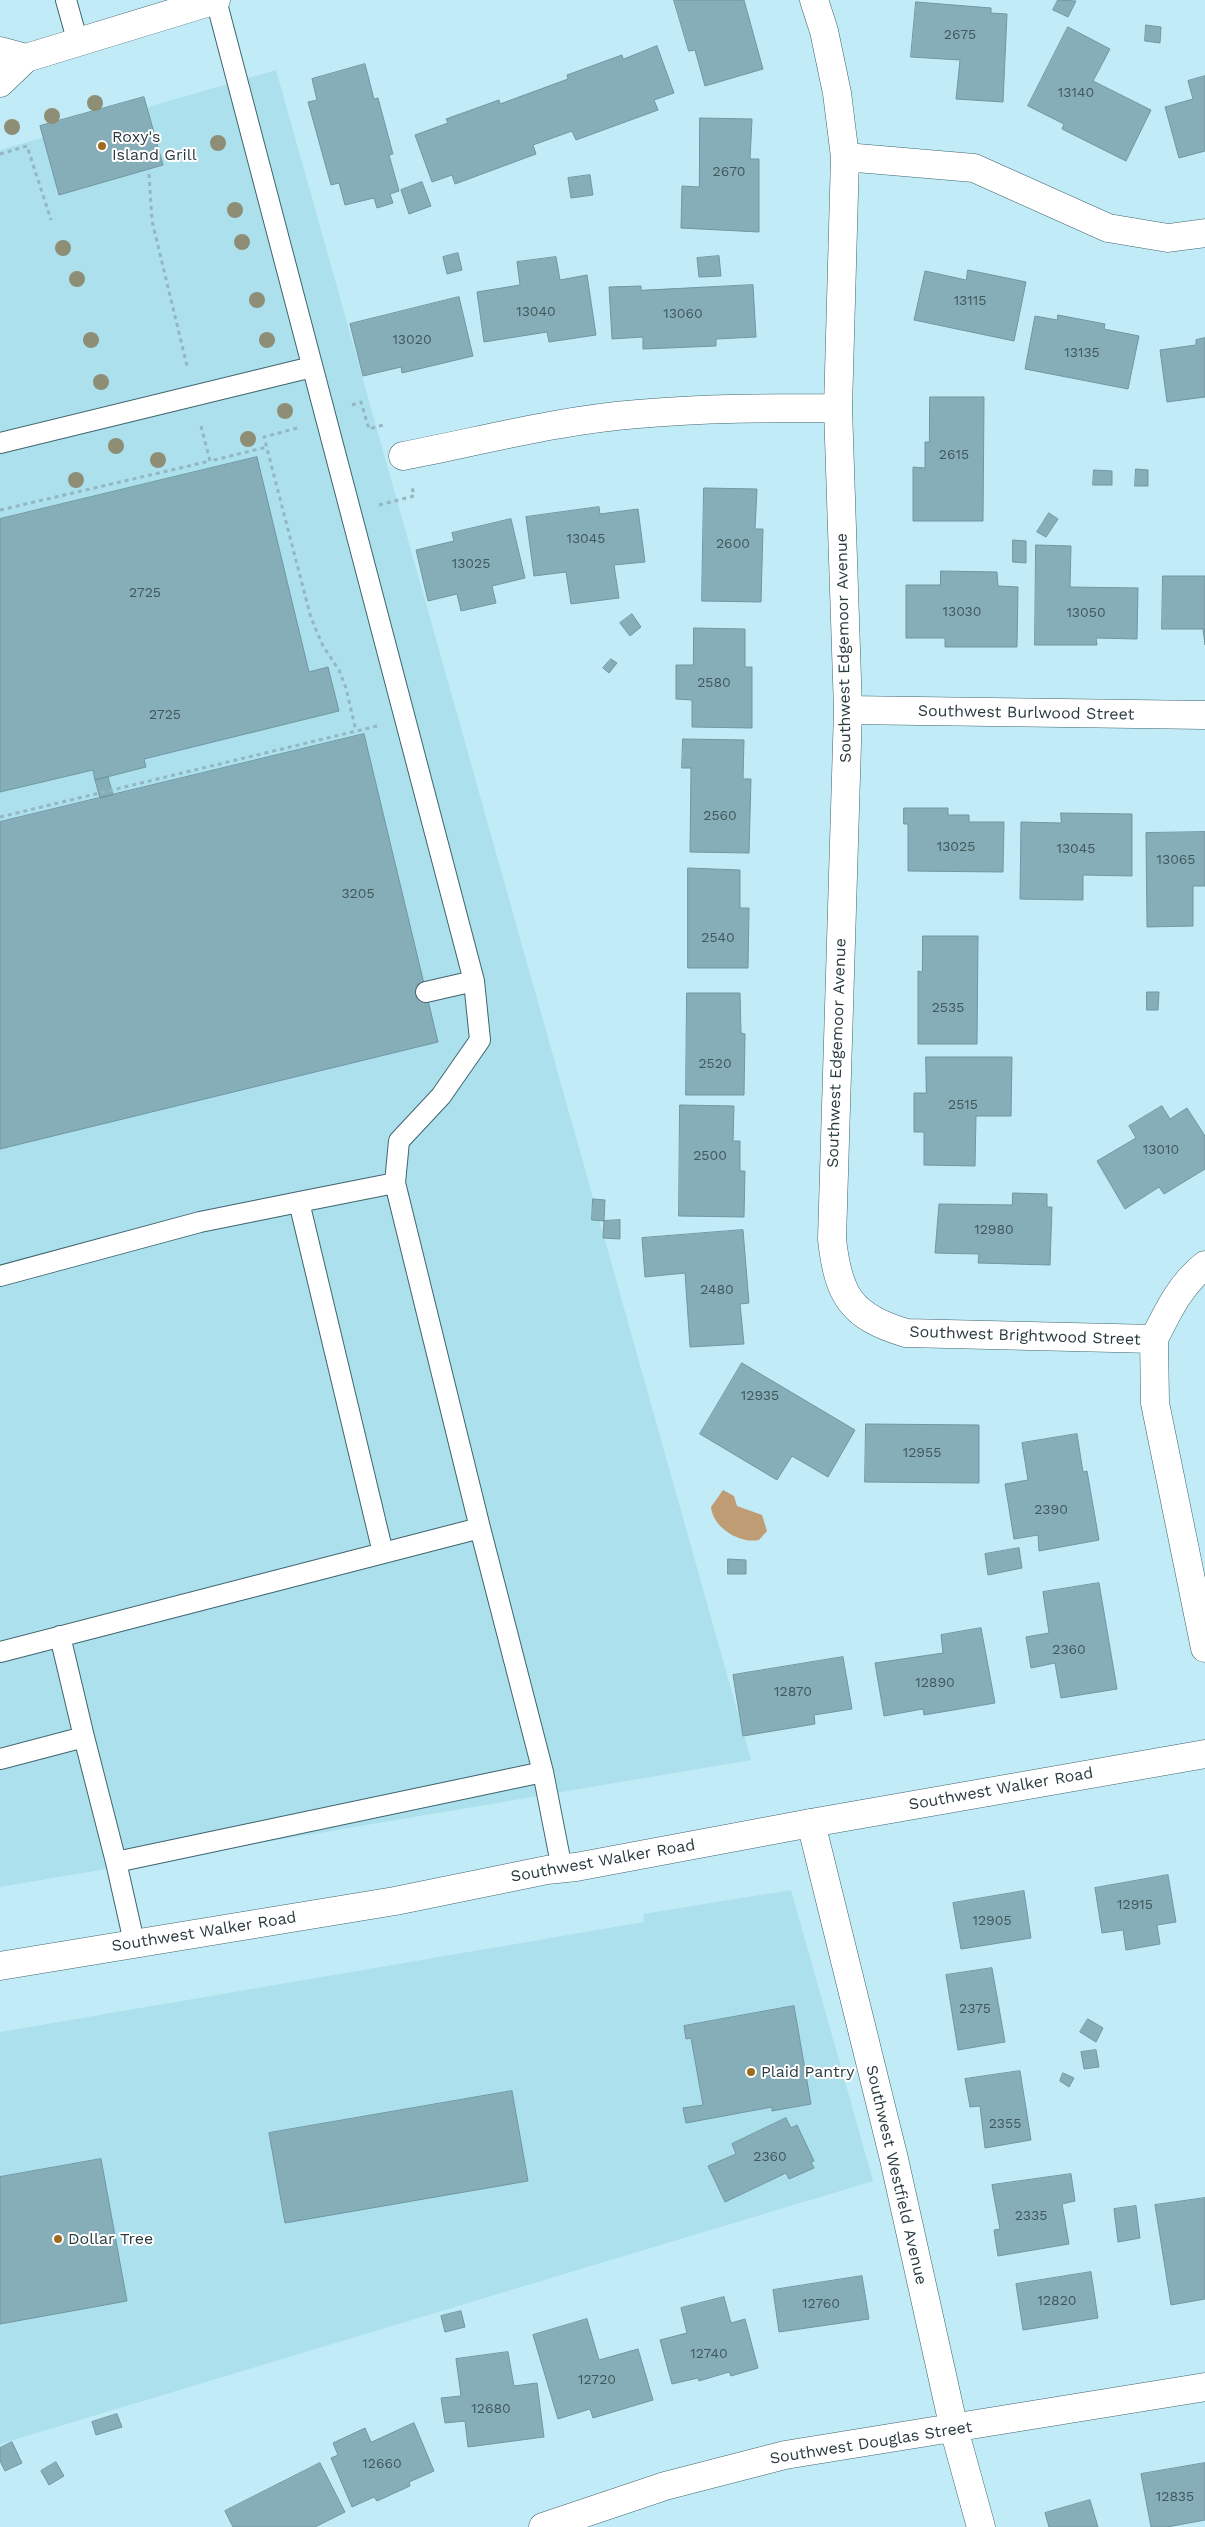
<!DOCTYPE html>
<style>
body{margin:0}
canvas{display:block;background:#c1ebf6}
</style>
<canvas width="1205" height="2527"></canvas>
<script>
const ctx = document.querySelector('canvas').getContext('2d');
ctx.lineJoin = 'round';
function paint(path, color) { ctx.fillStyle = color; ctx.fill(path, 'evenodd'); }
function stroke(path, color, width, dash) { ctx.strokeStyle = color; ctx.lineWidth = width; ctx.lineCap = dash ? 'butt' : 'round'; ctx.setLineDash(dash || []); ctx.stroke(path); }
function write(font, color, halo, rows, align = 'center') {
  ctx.font = font + ' "Work Sans",sans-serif'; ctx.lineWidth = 4; ctx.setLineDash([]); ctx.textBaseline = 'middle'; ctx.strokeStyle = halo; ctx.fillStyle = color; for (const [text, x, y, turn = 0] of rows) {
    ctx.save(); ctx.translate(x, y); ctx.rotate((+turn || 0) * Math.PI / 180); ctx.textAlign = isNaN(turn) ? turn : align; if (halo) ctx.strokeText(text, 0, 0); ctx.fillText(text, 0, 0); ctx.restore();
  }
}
paint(new Path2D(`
 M 276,70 L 751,1760 L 0,1887 L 0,150 Z
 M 791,1890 L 873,2181 L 0,2444 L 0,2032 L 644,1922 L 643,1914 Z`), '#ace0ec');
paint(new Path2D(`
 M 723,1490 L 734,1496 L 737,1506 L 762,1515 L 767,1531 L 759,1540 C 740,1544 713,1528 711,1507 Z`), '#bf9c73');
const building = new Path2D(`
 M 674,0 L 744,0 L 763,69 L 705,86 L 695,50 L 689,51 Z
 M 1058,0 L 1076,1 L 1068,17 L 1053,10 Z
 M 916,2 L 991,8 L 991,13 L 1007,14 L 1003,102 L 956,99 L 960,60 L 911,57 Z
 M 1146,25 L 1161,27 L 1160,43 L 1145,41 Z
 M 1068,27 L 1110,49 L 1093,81 L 1151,110 L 1126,161 L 1062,129 L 1064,124 L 1028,106 Z
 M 657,46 L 674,93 L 654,100 L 658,110 L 576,140 L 572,131 L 533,145 L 536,154 L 455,184 L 452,175 L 432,182 L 415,135 L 448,123 L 446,119 L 499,100 L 500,104 L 568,79 L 567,75 L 622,55 L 623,59 Z
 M 365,64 L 374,99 L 378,98 L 393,154 L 389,155 L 399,191 L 390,194 L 393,203 L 377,208 L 374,198 L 345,205 L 339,183 L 331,185 L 308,102 L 317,100 L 312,79 Z
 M 1205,76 L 1205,151 L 1179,158 L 1165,107 L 1193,99 L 1188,81 Z
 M 144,97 L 163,165 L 59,195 L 40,126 Z
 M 700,118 L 752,119 L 750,159 L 759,159 L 759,232 L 681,228 L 682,186 L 699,187 Z
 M 590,175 L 593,195 L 571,198 L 568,178 Z
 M 422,182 L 431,206 L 409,214 L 401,190 Z
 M 458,253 L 462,270 L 447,274 L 443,257 Z
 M 719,256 L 721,276 L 699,277 L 697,258 Z
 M 556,257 L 560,280 L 587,275 L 596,335 L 549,342 L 547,332 L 484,342 L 477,292 L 520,285 L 517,262 Z
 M 968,270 L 1026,282 L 1014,341 L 914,320 L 925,271 L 966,280 Z
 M 753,285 L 756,337 L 716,339 L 716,346 L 643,349 L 643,337 L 612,339 L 609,287 L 641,286 L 641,290 Z
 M 459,297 L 473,356 L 402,373 L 401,367 L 363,376 L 350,324 Z
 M 1058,315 L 1105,324 L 1104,329 L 1139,336 L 1128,389 L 1025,369 L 1035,316 L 1057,320 Z
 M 1205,338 L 1205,397 L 1167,402 L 1160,350 L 1196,345 L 1196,340 Z
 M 930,397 L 984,397 L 983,521 L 913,521 L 913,467 L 925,468 L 925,442 L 929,442 Z
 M 257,457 L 309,672 L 328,667 L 339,711 L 144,759 L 146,767 L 95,780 L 93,770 L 0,792 L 0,519 Z
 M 1136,469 L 1148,470 L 1148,486 L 1135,486 Z
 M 1094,470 L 1112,471 L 1112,485 L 1093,485 Z
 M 704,488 L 757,489 L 755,529 L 763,529 L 761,602 L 702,601 Z
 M 599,507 L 600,514 L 638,509 L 645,562 L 614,565 L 619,598 L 571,604 L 566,572 L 534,576 L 526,517 Z
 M 1049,513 L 1058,519 L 1046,537 L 1037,532 Z
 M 511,519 L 525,578 L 492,586 L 496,603 L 461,611 L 457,594 L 428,601 L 416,550 L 454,541 L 452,533 Z
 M 1013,540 L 1026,541 L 1026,563 L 1013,562 Z
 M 1036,545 L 1071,546 L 1070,587 L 1138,588 L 1137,639 L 1096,638 L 1097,645 L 1035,645 Z
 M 941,571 L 997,572 L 998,586 L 1018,587 L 1017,647 L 945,647 L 945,638 L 906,638 L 906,585 L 940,585 Z
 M 1163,576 L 1205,576 L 1205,645 L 1203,629 L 1162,629 Z
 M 632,614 L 641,627 L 630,636 L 620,623 Z
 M 694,628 L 745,629 L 745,667 L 752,667 L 752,728 L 692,727 L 692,700 L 676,699 L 676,665 L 693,665 Z
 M 611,659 L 617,663 L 609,673 L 603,668 Z
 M 364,734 L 438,1042 L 0,1149 L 0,822 Z
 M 683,739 L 744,740 L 743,779 L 751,779 L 749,853 L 690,852 L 691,768 L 682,768 Z
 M 108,777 L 113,795 L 100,798 L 95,780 Z
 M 904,808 L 948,808 L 948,815 L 969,815 L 969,822 L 1004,822 L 1003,872 L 908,871 L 908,824 L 904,824 Z
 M 1061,813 L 1132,814 L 1132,876 L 1083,875 L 1083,900 L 1020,899 L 1021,822 L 1061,823 Z
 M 1205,832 L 1205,886 L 1193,886 L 1193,926 L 1147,927 L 1146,833 Z
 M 688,868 L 740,870 L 740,908 L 749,908 L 748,968 L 688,968 Z
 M 923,936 L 978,936 L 977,1044 L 918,1044 L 918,971 L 922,972 Z
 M 1147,992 L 1159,992 L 1158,1010 L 1147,1010 Z
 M 687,993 L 740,993 L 741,1033 L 745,1034 L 744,1095 L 686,1095 Z
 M 926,1057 L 1012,1057 L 1011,1116 L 976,1116 L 975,1166 L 924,1165 L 924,1132 L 914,1132 L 914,1093 L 926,1093 Z
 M 680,1105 L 734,1106 L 733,1141 L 740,1141 L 740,1171 L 745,1171 L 744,1217 L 679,1216 Z
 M 1162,1106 L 1170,1119 L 1187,1108 L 1205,1136 L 1205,1169 L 1164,1194 L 1159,1187 L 1125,1209 L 1097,1161 L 1136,1138 L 1129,1126 Z
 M 1013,1193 L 1047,1194 L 1047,1207 L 1052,1207 L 1050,1265 L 978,1263 L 979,1254 L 935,1253 L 939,1204 L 1012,1205 Z
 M 593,1199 L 605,1200 L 604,1221 L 592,1220 Z
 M 620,1220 L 620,1239 L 603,1238 L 604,1221 Z
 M 743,1230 L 749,1303 L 740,1304 L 744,1344 L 690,1347 L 685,1273 L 645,1277 L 642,1238 Z
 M 742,1363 L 855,1430 L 828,1477 L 792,1456 L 777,1480 L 700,1434 Z
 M 866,1424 L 979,1425 L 979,1483 L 865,1482 Z
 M 1077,1434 L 1083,1472 L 1087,1471 L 1099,1540 L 1039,1551 L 1038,1535 L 1014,1539 L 1005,1484 L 1028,1480 L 1022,1443 Z
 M 1019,1548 L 1022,1568 L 988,1575 L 985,1554 Z
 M 728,1559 L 746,1560 L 746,1574 L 728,1574 Z
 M 1099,1583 L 1117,1689 L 1061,1698 L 1055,1663 L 1031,1668 L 1026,1637 L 1049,1633 L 1043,1592 Z
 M 981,1628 L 995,1703 L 924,1715 L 923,1709 L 884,1716 L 875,1663 L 943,1653 L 941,1635 Z
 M 843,1657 L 852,1709 L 814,1715 L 815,1724 L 743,1736 L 733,1675 Z
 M 1168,1875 L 1176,1922 L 1157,1925 L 1160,1944 L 1126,1950 L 1123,1930 L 1102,1933 L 1095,1888 Z
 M 1024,1891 L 1031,1938 L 961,1949 L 953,1903 Z
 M 992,1968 L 1005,2042 L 958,2050 L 946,1975 Z
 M 794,2006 L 811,2104 L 772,2111 L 772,2107 L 686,2123 L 683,2108 L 703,2105 L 691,2038 L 686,2039 L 684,2026 Z
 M 1088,2019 L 1103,2028 L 1096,2042 L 1080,2032 Z
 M 1096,2050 L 1099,2067 L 1084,2069 L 1081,2052 Z
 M 1020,2071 L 1031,2140 L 985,2148 L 980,2106 L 970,2107 L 965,2079 Z
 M 1063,2073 L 1074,2078 L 1069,2087 L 1060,2081 Z
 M 512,2091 L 528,2181 L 285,2223 L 269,2133 Z
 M 786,2118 L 791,2128 L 797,2125 L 814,2161 L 811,2162 L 814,2168 L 789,2179 L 786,2173 L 725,2202 L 708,2166 L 736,2154 L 732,2144 Z
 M 101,2159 L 127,2301 L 0,2324 L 0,2177 Z
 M 1071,2174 L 1075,2201 L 1062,2204 L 1069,2244 L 998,2256 L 994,2230 L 1000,2229 L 992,2185 Z
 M 1205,2198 L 1205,2299 L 1171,2305 L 1155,2205 Z
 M 1136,2206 L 1140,2238 L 1118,2242 L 1114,2209 Z
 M 1091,2272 L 1098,2318 L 1023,2330 L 1016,2284 Z
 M 862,2276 L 869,2319 L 779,2332 L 773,2290 Z
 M 724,2297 L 731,2323 L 745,2319 L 758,2368 L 731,2376 L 729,2372 L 699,2381 L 698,2378 L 672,2384 L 660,2340 L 687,2333 L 681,2308 Z
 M 461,2311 L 465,2327 L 445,2332 L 441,2316 Z
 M 587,2319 L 599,2360 L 638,2349 L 653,2400 L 593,2418 L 590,2409 L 558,2419 L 533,2335 Z
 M 508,2352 L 514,2386 L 537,2383 L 544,2437 L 468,2447 L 465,2421 L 445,2423 L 441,2398 L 461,2396 L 456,2359 Z
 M 117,2414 L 122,2427 L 96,2435 L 92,2422 Z
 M 414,2423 L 434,2471 L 409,2482 L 410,2486 L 377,2501 L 374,2497 L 352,2507 L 331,2458 L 338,2455 L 333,2443 L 365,2428 L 371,2442 Z
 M 12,2442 L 22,2463 L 5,2471 L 0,2461 L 0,2448 Z
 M 56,2462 L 64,2476 L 49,2485 L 41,2471 Z
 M 320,2463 L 345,2512 L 315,2527 L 233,2527 L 225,2511 Z
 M 1205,2463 L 1205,2520 L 1167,2527 L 1151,2527 L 1141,2474 Z
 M 1090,2500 L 1098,2527 L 1049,2527 L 1045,2513 Z`);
paint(building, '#86aeb8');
stroke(building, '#7097a1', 1);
const lane = new Path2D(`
 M 66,0 L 78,43
 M 216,0 L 474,981 L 480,1040 L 441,1096 L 399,1141 L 395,1183 L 480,1528 L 543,1772 L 562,1869
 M 0,443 L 312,367
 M 426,992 L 474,981
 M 0,1276 L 200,1222 L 299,1202
 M 383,1553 L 299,1202 L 395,1183
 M 60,1636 L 84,1737
 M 0,1652 L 480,1528
 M 0,1759 L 84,1737 L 116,1862 L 543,1772
 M 116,1862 L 134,1942`);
const street = new Path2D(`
 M 814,0 L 824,31 L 837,93 L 845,157 L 838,408 L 848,710 L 832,1239 C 838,1295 851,1317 906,1333 L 1154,1339 C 1168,1311 1180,1285 1205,1265
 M 845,157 L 974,168 L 1108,228 L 1168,238 L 1205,233
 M 403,456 C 481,441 559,420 638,414 C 704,408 771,408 838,408
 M 848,710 L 1205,715
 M 1154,1339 L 1155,1403 L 1205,1648
 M 811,1823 L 894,2159 L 954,2429 L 981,2527
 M 543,2527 L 665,2486 L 785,2455 L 1205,2387`);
const secondary = new Path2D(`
 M 0,51 L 26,58
 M 0,83 L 26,58 L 216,0
 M 0,1966 L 395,1901 L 547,1870 L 576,1867 L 811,1823 L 1205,1754`);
stroke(lane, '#3f656f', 22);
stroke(street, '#3f656f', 29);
stroke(secondary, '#3f656f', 29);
stroke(new Path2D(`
 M 0,154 L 27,146 L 51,220
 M 149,174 L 152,221 L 187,366
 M 352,405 L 361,402 L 369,429 L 387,424
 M 201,426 L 210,461 L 267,447
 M 297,428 L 264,437 L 311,618 L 323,646 L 339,670 L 346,688 L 356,731
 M 379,505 L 414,496 L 412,487
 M 0,510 L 210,461
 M 0,817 L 377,726`), '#94b6bf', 3, [4, 4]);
stroke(lane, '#fff', 20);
stroke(street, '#fff', 28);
stroke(secondary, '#fff', 28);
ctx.fillStyle = '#8e8e76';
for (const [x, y] of [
 [95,103],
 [52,116],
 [12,127],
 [218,143],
 [235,210],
 [242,242],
 [63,248],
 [77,279],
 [257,300],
 [91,340],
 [267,340],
 [101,382],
 [285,411],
 [248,439],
 [116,446],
 [158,460],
 [76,480]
]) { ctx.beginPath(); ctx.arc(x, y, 8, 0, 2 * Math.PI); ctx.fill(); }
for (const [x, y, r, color] of [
 [102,146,5,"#9e6b21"],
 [751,2072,5,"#9e6b21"],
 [58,2239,5,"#9e6b21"]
]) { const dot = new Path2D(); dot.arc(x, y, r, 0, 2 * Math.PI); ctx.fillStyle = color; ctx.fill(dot); stroke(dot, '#fff', 2); }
write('14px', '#41585d', null, [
 ["2675",960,35],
 ["13140",1076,93],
 ["2670",729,172],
 ["13115",970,301],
 ["13040",536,312],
 ["13060",683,314],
 ["13020",412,340],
 ["13135",1082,353],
 ["2615",954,455],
 ["13045",586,539],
 ["2600",733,544],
 ["13025",471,564],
 ["2725",145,593],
 ["13030",962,612],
 ["13050",1086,613],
 ["2580",714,683],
 ["2725",165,715],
 ["2560",720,816],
 ["13025",956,847],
 ["13045",1076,849],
 ["13065",1176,860],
 ["3205",358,894],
 ["2540",718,938],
 ["2535",948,1008],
 ["2520",715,1064],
 ["2515",963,1105],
 ["13010",1161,1150],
 ["2500",710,1156],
 ["12980",994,1230],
 ["2480",717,1290],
 ["12935",760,1396],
 ["12955",922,1453],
 ["2390",1051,1510],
 ["2360",1069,1650],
 ["12890",935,1683],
 ["12870",793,1692],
 ["12915",1135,1905],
 ["12905",992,1921],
 ["2375",975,2009],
 ["2355",1005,2124],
 ["2360",770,2157],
 ["2335",1031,2216],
 ["12820",1057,2301],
 ["12760",821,2304],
 ["12740",709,2354],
 ["12720",597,2380],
 ["12680",491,2409],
 ["12660",382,2464],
 ["12835",1175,2497]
]);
write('16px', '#2a3b3f', '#fff', [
 ["Roxy's",112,137],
 ["Island Grill",112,155],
 ["Plaid Pantry",761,2072],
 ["Dollar Tree",68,2239]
], 'left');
write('16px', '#2a3b3f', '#fff', [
 ["Southwest Edgemoor Avenue",844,648,-91],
 ["Southwest Burlwood Street",1026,713,1],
 ["Southwest Edgemoor Avenue",837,1053,-88],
 ["Southwest Brightwood Street",1025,1336,2],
 ["Southwest Walker Road",1001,1789,-10],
 ["Southwest Walker Road",603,1861,-10],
 ["Southwest Walker Road",204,1932,-9],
 ["Southwest Westfield Avenue",896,2175,77],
 ["Southwest Douglas Street",871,2443,-9]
]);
</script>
